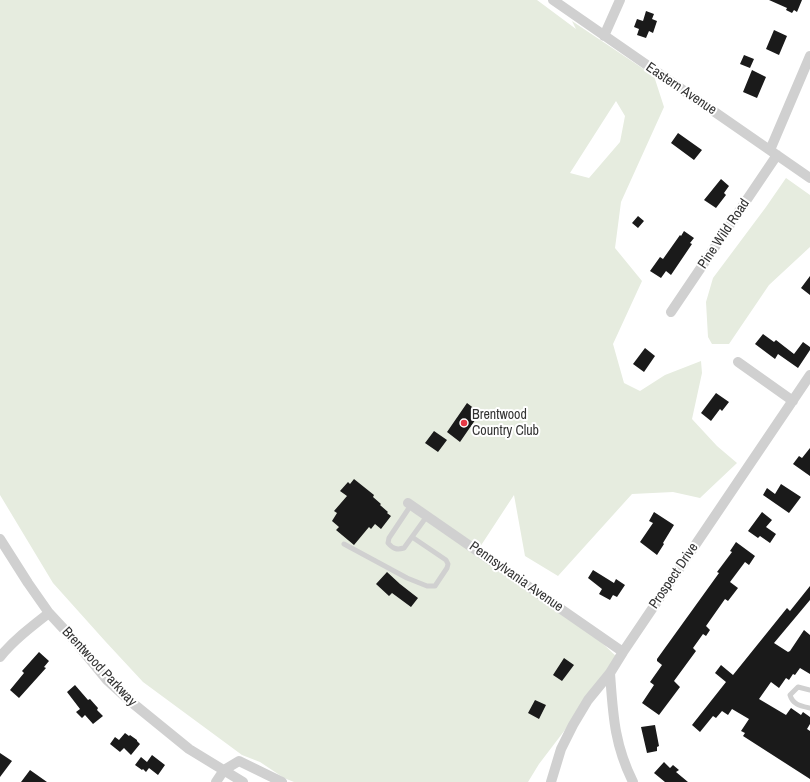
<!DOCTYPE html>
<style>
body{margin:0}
canvas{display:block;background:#fff}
</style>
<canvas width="810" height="782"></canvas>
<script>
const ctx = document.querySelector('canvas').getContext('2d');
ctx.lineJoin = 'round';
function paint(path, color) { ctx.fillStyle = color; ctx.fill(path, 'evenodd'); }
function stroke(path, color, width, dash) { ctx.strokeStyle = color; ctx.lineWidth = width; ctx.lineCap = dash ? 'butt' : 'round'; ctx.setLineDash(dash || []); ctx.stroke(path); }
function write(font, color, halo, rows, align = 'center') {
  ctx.font = font + ' "Archivo Narrow",sans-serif'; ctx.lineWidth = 4; ctx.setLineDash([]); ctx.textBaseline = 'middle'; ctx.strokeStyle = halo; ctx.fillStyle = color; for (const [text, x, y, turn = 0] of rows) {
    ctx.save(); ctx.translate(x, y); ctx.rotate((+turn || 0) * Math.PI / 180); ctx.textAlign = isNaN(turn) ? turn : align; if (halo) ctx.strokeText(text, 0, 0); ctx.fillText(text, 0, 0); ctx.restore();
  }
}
paint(new Path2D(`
 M 0,0 L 537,0 L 576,29 L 572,21 L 654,76 L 664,107 L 621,202 L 615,248 L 642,281 L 613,344 L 624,383 L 640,391 L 665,375 L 701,361 L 702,373 L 692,419 L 717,446 L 737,463 L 700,498 L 673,492 L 632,494 L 558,576 L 525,556 L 514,495 L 478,550 L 579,621 L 619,659 L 539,764 L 528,782 L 294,782 L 284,778 L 260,762 L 242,755 L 143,682 L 105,641 L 53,583 L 0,495 ZM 616,101 L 625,116 L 620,142 L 589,178 L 570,173 Z
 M 786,178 L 810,195 L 810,247 L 769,285 L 729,344 L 712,344 L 708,337 L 706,302 L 713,278 L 766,207 Z`), '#e6ecdf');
paint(new Path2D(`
 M 769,0 L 802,0 L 797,12 L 794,10 L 792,13 L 786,10 L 787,8 Z
 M 646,11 L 654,14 L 652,19 L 657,21 L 653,33 L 649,31 L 646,38 L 637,35 L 639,29 L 634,27 L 637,19 L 643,21 Z
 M 774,30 L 787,36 L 779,55 L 766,49 Z
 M 744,55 L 754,59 L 750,68 L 740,64 Z
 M 752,70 L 766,77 L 757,98 L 743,92 Z
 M 678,133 L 702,150 L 694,160 L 671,143 Z
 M 721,179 L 729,186 L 724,193 L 726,195 L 716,208 L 704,200 Z
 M 638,216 L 644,221 L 638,228 L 632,223 Z
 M 684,231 L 694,238 L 690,243 L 692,244 L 671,275 L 666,271 L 661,278 L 650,271 L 660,257 L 663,259 L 680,235 L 681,236 Z
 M 810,276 L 810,295 L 801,288 Z
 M 763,334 L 774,342 L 776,340 L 794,354 L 803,342 L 810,347 L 810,350 L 798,368 L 778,354 L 775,359 L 755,344 Z
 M 645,348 L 655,356 L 644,372 L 633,364 Z
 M 716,393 L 729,402 L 722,411 L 720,409 L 711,421 L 701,413 Z
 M 467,403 L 480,413 L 460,442 L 447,432 Z
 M 434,431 L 447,440 L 438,452 L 425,443 Z
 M 810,448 L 810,476 L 793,464 L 799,456 L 802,458 Z
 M 354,479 L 374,495 L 373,497 L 381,504 L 380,505 L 388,512 L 387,513 L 391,516 L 381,529 L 375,524 L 371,529 L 369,527 L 354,545 L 336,530 L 339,527 L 332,521 L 337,513 L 334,511 L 347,496 L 340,491 L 348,482 L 350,484 Z
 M 781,484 L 801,497 L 789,513 L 763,495 L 767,488 L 775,494 Z
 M 654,512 L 674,525 L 663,543 L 664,544 L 657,555 L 640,542 L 653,523 L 649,521 Z
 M 762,512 L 772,520 L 766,527 L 776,534 L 770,543 L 760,536 L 758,538 L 748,531 Z
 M 736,542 L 755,556 L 749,565 L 745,562 L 730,582 L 738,588 L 728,601 L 725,599 L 706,626 L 710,630 L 706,636 L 703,634 L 693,648 L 696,651 L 674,681 L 680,687 L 659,715 L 642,703 L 654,685 L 650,682 L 662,665 L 657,661 L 657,659 L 719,573 L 717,572 L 732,552 L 730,551 Z
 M 593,570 L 614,583 L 616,579 L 625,585 L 617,597 L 613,595 L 610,600 L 599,594 L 602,589 L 588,578 Z
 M 387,572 L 400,584 L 418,598 L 411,607 L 392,593 L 389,596 L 376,584 Z
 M 810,586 L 810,600 L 774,643 L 788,652 L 790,651 L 804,630 L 810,635 L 810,674 L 800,668 L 795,675 L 793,674 L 789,680 L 786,678 L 779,688 L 771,682 L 759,699 L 786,715 L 791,708 L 801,715 L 803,712 L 810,717 L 810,724 L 807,729 L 810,731 L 810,779 L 743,736 L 745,733 L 741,731 L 749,719 L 732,709 L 728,715 L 722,711 L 716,718 L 713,716 L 700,732 L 692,725 L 726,682 L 715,673 L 721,665 L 733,675 L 787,608 L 790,611 Z
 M 39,652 L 49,661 L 44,667 L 46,668 L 19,698 L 10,690 L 24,673 L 22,671 Z
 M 564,658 L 574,665 L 562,681 L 553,675 Z
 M 75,685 L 88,700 L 90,699 L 98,708 L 97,710 L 103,716 L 93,724 L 85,715 L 82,718 L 76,712 L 80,709 L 67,692 Z
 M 535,700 L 546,705 L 539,719 L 528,713 Z
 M 655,725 L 659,746 L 657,747 L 657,751 L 647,753 L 641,727 Z
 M 125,733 L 129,736 L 130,735 L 137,740 L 137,741 L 140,744 L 131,755 L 124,748 L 120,752 L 110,744 L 115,737 L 119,740 Z
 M 0,753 L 12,761 L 0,777 Z
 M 152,755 L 165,765 L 158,775 L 149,768 L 146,772 L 143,769 L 142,770 L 135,765 L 141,757 L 147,762 Z
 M 664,762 L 670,768 L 673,765 L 679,770 L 676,772 L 688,782 L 665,782 L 654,773 Z
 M 30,770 L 47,782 L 21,782 Z`), '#1a1a1a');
stroke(new Path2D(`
 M 411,505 L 389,538 L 388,543 C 393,549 397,550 404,548 L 427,516
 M 344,544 L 407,578 L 427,586 L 435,586 L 447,568 L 448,564 L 446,560 L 412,537
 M 810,690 L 798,687 L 790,695 C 793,705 801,706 810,708`), '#d0d0d0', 5);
stroke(new Path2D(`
 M 553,0 L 810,178
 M 604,36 L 620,0
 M 770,150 L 810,56
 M 671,312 L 777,155
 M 738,362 L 793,401
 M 408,503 L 623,652
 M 0,539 L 28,583 L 49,613 L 74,640 L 107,680 L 130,701 L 189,749 L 243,782
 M 0,657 C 14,640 31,627 49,613
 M 610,673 C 613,714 614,744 633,782
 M 216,782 L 224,770 L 239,761 L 282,782
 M 551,782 L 561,749 L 573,725 L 588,700 L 610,673 L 623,652 L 810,375`), '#d0d0d0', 10);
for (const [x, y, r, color] of [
 [464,423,4,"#e63946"]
]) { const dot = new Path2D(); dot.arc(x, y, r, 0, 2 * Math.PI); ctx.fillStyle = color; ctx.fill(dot); stroke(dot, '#fff', 1.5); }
write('14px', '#333', '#fff', [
 ["Eastern Avenue",681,89,34],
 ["Pine Wild Road",724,234,-56],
 ["Prospect Drive",674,576,-56],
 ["Pennsylvania Avenue",516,577,35],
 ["Brentwood Parkway",99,667,47]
]);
write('14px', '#333', '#fff', [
 ["Brentwood",472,415],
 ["Country Club",472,431]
], 'left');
</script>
